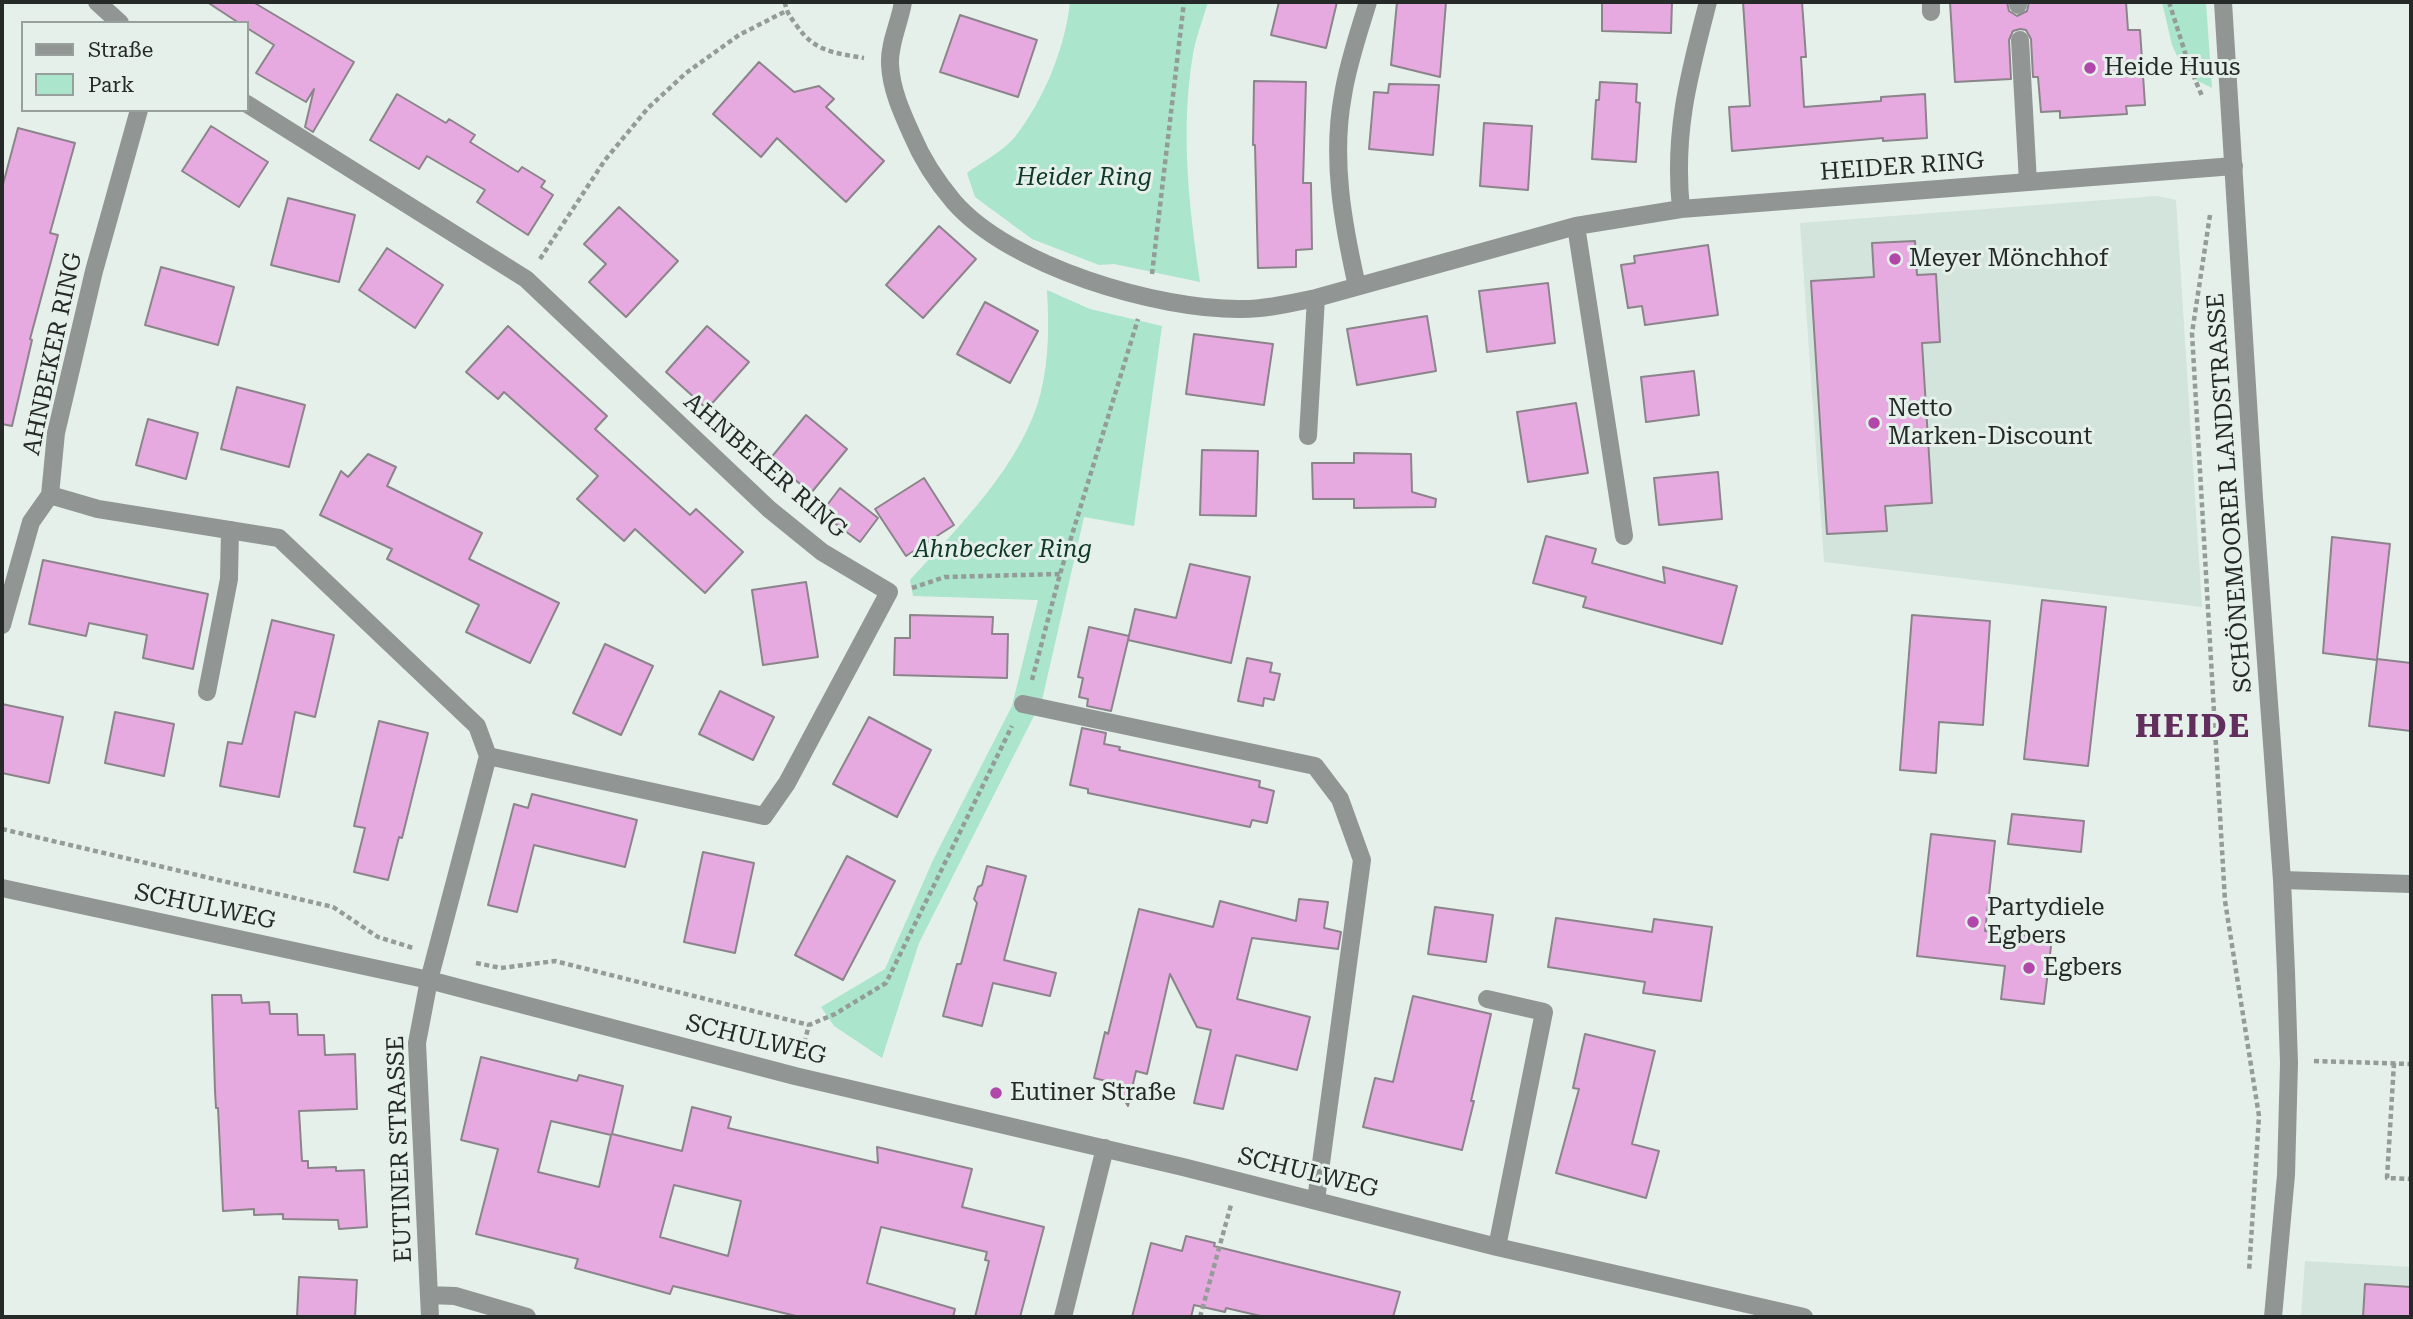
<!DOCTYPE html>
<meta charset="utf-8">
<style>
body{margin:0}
#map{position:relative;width:2413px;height:1319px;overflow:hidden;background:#e5f0eb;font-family:"Roboto Serif",serif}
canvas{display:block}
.frame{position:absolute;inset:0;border:4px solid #252927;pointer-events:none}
.legend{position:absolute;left:21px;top:21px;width:228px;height:91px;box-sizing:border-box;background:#e5f0eb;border:2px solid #98a09d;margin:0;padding:9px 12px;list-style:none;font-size:21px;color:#252927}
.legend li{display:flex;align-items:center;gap:14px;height:35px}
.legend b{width:35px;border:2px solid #98a09d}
</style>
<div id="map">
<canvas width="2413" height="1319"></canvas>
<div class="frame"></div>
<ul class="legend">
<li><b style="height:9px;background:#919694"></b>Straße</li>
<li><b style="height:19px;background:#aae5cc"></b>Park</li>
</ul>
</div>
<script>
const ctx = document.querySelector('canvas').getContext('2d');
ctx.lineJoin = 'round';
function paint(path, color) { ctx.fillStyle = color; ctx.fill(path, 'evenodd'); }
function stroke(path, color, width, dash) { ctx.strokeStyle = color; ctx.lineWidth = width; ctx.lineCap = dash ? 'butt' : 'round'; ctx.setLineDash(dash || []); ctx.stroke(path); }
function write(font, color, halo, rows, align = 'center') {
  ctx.font = font + ' "Roboto Serif",serif'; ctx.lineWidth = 6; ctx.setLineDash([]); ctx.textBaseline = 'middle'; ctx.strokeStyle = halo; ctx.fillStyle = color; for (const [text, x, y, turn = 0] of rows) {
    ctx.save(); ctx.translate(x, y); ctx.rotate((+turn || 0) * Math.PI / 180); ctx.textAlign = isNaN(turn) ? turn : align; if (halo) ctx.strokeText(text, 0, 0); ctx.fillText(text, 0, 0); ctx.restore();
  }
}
paint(new Path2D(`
 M 2157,196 L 2176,200 L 2202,607 L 1824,562 L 1800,223 Z
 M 2305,1261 L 2411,1267 L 2411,1317 L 2301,1317 Z`), '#d2e4db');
paint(new Path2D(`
 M 1070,2 L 1208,2 C 1203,19 1196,37 1193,54 C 1180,130 1189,206 1200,282 L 1114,264 L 1099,265 L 1032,239 L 975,197 L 967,173 C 982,162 1003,151 1015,137 C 1044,99 1065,49 1070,2 Z
 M 2162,2 L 2206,2 L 2212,88 L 2186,75 L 2172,45 Z
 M 1047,290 L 1090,309 L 1162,326 L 1134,526 L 1084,517 L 1042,700 L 919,943 L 882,1058 L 834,1026 L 821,1007 L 885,969 L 934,858 L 1012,706 L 1038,600 L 913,596 L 910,580 C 958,527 1023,464 1041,392 C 1049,358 1049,325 1047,290 Z`), '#aae5cc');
const building = new Path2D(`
 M 207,2 L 253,2 L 354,62 L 313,132 L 305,127 L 314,89 L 306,102 L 256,73 L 274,45 L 247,28 L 247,23 L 239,23 Z
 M 1279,2 L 1337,2 L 1326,48 L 1271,35 Z
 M 1397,2 L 1446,2 L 1440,77 L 1391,65 Z
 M 1602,2 L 1672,2 L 1671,33 L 1602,31 Z
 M 1743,2 L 1802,2 L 1806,57 L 1801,57 L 1804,107 L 1881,101 L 1881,97 L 1925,94 L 1927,138 L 1883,141 L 1883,138 L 1732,151 L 1729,107 L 1750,106 Z
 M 1950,2 L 2007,2 L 2009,11 L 2017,16 L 2027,11 L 2029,2 L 2126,2 L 2128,30 L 2140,30 L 2145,105 L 2126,106 L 2127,114 L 2060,118 L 2060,111 L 2041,112 L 2038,77 L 2033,77 L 2031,39 L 2026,30 L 2020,29 L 2013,31 L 2009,40 L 2011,79 L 1955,82 Z
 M 960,15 L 1037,40 L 1018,97 L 940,72 Z
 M 759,62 L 794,92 L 819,86 L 834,99 L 826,107 L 884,161 L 846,202 L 777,138 L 761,157 L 713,114 Z
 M 1254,81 L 1306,82 L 1303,183 L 1311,183 L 1312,249 L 1296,250 L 1296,267 L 1258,268 L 1255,145 L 1253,145 Z
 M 1600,82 L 1637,84 L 1636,102 L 1640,103 L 1636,162 L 1592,159 L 1596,100 L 1599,100 Z
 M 1389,84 L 1439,85 L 1433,155 L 1369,149 L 1374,92 L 1388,93 Z
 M 397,94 L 446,123 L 449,119 L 475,135 L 470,142 L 518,172 L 522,167 L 545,181 L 541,187 L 553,195 L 528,235 L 477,202 L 485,190 L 427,156 L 419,169 L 370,140 Z
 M 1484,123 L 1532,126 L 1528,190 L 1480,186 Z
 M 211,126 L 268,162 L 239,207 L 182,171 Z
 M 18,128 L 75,143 L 50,233 L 58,235 L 30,339 L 32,340 L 12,426 L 2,424 L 2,188 Z
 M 288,198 L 355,215 L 339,282 L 271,265 Z
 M 619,207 L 678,261 L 626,317 L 589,282 L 606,264 L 584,244 Z
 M 939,226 L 976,259 L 923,318 L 886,285 Z
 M 1915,241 L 1917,275 L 1936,274 L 1940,342 L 1922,343 L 1932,503 L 1885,506 L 1887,531 L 1827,534 L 1811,281 L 1874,277 L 1872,243 Z
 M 1708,245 L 1718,315 L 1645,325 L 1642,306 L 1628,308 L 1621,265 L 1635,263 L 1634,256 Z
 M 387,248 L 443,285 L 415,328 L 359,290 Z
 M 161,267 L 234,287 L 218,345 L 145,325 Z
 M 1548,283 L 1555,343 L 1487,352 L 1479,291 Z
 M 985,302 L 1038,331 L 1010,383 L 957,354 Z
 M 1427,316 L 1436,371 L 1357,385 L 1347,329 Z
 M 508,326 L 607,416 L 595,429 L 690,515 L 696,509 L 743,552 L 705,593 L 635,529 L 624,541 L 577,499 L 598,476 L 504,392 L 498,399 L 466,372 Z
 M 707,326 L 749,362 L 707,409 L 666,372 Z
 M 1194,334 L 1273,344 L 1264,405 L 1186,394 Z
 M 1694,371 L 1699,415 L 1646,422 L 1641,377 Z
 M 237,387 L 305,405 L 289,467 L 221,449 Z
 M 1576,403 L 1588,473 L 1528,482 L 1517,412 Z
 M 806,415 L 847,449 L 811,493 L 770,459 Z
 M 148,419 L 198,433 L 186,479 L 136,465 Z
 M 1202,450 L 1258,451 L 1256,516 L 1200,515 Z
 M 1354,453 L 1411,454 L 1412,492 L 1436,499 L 1435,507 L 1354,508 L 1354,499 L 1313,499 L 1312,463 L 1354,463 Z
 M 368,454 L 396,467 L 387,486 L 482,533 L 469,559 L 559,603 L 530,663 L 466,632 L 479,605 L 387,559 L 392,549 L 320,515 L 341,471 L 348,477 Z
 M 1718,472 L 1722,519 L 1659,525 L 1654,478 Z
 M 924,478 L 954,525 L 906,556 L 875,509 Z
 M 840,488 L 878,518 L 860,542 L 821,513 Z
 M 1546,536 L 1596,549 L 1592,563 L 1665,583 L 1663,567 L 1737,586 L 1722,644 L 1583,607 L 1586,597 L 1533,583 Z
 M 2332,537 L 2390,544 L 2377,659 L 2411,663 L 2411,731 L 2369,726 L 2377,660 L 2323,653 Z
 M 43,560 L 208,594 L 193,669 L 143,658 L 147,635 L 89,623 L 86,636 L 29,624 Z
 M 1190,564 L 1250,577 L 1231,663 L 1128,640 L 1135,609 L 1176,618 Z
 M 806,582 L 818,657 L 763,665 L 752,590 Z
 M 2042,600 L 2106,607 L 2088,766 L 2024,759 Z
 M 910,615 L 993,617 L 992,634 L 1008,634 L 1007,678 L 894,675 L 895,638 L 910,638 Z
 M 1912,615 L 1990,621 L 1983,725 L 1939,722 L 1936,773 L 1900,770 Z
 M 272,620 L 334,635 L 315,717 L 295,712 L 279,797 L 220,786 L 228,742 L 242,744 Z
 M 1089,627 L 1129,636 L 1111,711 L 1087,706 L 1088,699 L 1079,697 L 1083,678 L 1078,677 Z
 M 605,644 L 653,666 L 621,735 L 573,713 Z
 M 1247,658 L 1272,663 L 1270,672 L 1280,674 L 1274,700 L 1264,698 L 1263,706 L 1238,701 Z
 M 720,691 L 774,717 L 753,760 L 699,734 Z
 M 2,704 L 63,717 L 49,783 L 2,773 Z
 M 115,712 L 174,724 L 164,776 L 105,763 Z
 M 869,717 L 931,750 L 897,817 L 833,784 Z
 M 379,721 L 428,733 L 402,838 L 399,837 L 388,880 L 354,872 L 365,828 L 354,826 Z
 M 1082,728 L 1106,733 L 1104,744 L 1120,747 L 1119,750 L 1260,781 L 1259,787 L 1274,791 L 1267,823 L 1252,820 L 1250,827 L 1088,793 L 1088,789 L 1070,785 Z
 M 532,794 L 637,820 L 625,867 L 534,845 L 517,912 L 488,905 L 514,804 L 528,808 Z
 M 2012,814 L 2084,821 L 2081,852 L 2008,844 Z
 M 1931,834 L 1995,841 L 1985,931 L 2052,938 L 2044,1004 L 2001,999 L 2005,966 L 1917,956 Z
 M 703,852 L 754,863 L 735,953 L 684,942 Z
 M 847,856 L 895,881 L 843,980 L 795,955 Z
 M 987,866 L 1026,876 L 1004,960 L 1056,973 L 1050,996 L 993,983 L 982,1026 L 943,1016 L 957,964 L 961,964 L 977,903 L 974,899 L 978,887 L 982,885 Z
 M 1299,899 L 1328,902 L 1324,928 L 1341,932 L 1338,949 L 1252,938 L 1237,999 L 1310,1017 L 1297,1070 L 1236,1055 L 1223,1109 L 1194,1103 L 1211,1030 L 1197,1027 L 1170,974 L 1147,1074 L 1136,1071 L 1128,1106 L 1114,1083 L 1094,1078 L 1105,1032 L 1108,1034 L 1139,909 L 1213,927 L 1220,901 L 1296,921 Z
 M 1435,907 L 1493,915 L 1486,962 L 1428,954 Z
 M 1556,918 L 1652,932 L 1654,919 L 1712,927 L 1701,1001 L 1643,993 L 1645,982 L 1548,967 Z
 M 212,995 L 241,995 L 242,1003 L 269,1002 L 270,1014 L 297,1014 L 298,1035 L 324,1035 L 325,1055 L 355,1054 L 357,1109 L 299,1111 L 302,1161 L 308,1161 L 308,1168 L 336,1167 L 336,1171 L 364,1170 L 367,1227 L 339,1229 L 338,1220 L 283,1219 L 283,1214 L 254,1215 L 254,1209 L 223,1211 L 218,1108 L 216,1108 L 215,1091 Z
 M 1413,996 L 1491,1014 L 1471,1101 L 1474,1101 L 1462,1150 L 1363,1127 L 1375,1078 L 1393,1082 Z
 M 1585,1034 L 1655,1051 L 1632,1144 L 1659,1151 L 1646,1198 L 1556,1173 L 1579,1089 L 1573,1088 Z
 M 481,1057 L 577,1081 L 579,1075 L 623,1086 L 612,1134 L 682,1151 L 692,1107 L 731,1117 L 728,1128 L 878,1163 L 877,1147 L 972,1169 L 962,1207 L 1044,1227 L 1020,1317 L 975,1317 L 989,1261 L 985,1260 L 987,1252 L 881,1227 L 867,1283 L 955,1309 L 953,1317 L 800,1317 L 673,1286 L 670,1294 L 575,1268 L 578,1259 L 476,1234 L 498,1149 L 461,1140 ZM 551,1121 L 611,1135 L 599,1187 L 538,1172 ZM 674,1185 L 741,1201 L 728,1256 L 660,1237 Z
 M 1186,1236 L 1215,1243 L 1214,1246 L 1400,1292 L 1393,1317 L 1265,1317 L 1226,1308 L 1225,1312 L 1194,1305 L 1191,1317 L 1132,1317 L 1151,1243 L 1182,1251 Z
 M 299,1277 L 357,1280 L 355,1317 L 297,1317 Z
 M 2365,1284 L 2411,1287 L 2411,1317 L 2363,1317 Z`);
paint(building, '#e7aae0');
stroke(building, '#8b848a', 2);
stroke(new Path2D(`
 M 785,2 C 786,12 791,18 797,26 C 815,52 835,53 864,58
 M 2169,2 L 2189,65 L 2202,96
 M 2210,215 L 2192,333 L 2225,901 L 2259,1116 L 2249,1272
 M 540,259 L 605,160 L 648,108 L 686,73 L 739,35 L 786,11
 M 1152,274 L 1184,2
 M 912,588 L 945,577 L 1060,574
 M 1032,680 L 1060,574 L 1138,319
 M 2,829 L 333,907 L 378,937 L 413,948
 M 476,963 L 501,968 L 555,961 L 809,1025
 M 802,1051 L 809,1025 L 835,1014 L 886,983 L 1012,726
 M 2314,1061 L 2411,1064
 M 2394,1063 L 2387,1178 L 2411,1179
 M 1200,1317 L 1231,1205`), '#949c98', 4.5, [5, 3.5]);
stroke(new Path2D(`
 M 97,2 L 120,23
 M 1931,2 L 1931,12
 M 2018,2 L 2018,5
 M 2020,40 L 2028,182
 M 207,692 L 229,579 L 230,530
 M 1023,704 L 1315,766 L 1340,799 L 1362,860 L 1316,1200`), '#919694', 18);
stroke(new Path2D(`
 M 903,2 C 900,22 889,43 890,64 C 891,89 902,113 912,135 C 922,159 937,182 954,202 C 1011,267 1158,310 1242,309 C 1267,309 1291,303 1316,298 L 1576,226 L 1681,209 L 2234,166
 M 247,104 L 526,279 L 769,509 L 822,552 L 889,592 L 787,783 L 764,816 L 488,756
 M 139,110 L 94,271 L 56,433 L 50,495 L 98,509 L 279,538 L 477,726 L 488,756 L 429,980 L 417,1043 L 430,1317
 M 1681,209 C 1673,132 1689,75 1708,2
 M 1576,226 L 1624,536
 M 1357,286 C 1343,224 1331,159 1343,95 C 1348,63 1359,32 1368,2
 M 1308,436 L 1316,298
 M 2,625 L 31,522 L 50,495
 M 2282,880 L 2411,884
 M 2,888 L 429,980 L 795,1076 L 1183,1167 L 1497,1247 L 1804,1317
 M 1487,999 L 1544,1012 L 1497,1247
 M 429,1295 L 455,1296 L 527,1317
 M 1063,1317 L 1105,1148`), '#919694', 18);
stroke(new Path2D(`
 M 2223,2 L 2254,498 L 2282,880 L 2286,972 L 2289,1063 L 2286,1175 L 2273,1317`), '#919694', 18);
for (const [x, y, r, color] of [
 [2090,68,7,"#b047a9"],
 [1895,259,7,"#b047a9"],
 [1874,423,7,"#b047a9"],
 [1973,922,7,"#b047a9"],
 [2029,968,7,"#b047a9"],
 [996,1093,7,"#b047a9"]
]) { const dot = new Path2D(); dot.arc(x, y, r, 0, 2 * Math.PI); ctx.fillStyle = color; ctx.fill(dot); stroke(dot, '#e5f0eb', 2.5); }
write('24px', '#252927', '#e5f0eb', [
 ["Heide Huus",2104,68],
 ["Meyer Mönchhof",1909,259],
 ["Netto",1888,409],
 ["Marken-Discount",1888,437],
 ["Partydiele",1987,908],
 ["Egbers",1987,936],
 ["Egbers",2043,968],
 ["Eutiner Straße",1010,1093]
], 'left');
write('24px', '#252927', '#e5f0eb', [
 ["HEIDER RING",1902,167,-4],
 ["AHNBEKER RING",53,354,-78],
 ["AHNBEKER RING",765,466,41],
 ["SCHÖNEMOORER LANDSTRASSE",2230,493,-94],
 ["SCHULWEG",205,907,12],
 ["SCHULWEG",756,1040,14],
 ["EUTINER STRASSE",400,1149,-92],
 ["SCHULWEG",1308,1173,14]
]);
write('italic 24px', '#0f382a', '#e5f0eb', [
 ["Heider Ring",1084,178],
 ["Ahnbecker Ring",1003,550]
]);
ctx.letterSpacing = '2px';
write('bold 32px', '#612e5d', '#e5f0eb', [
 ["HEIDE",2193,728]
]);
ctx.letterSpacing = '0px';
</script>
